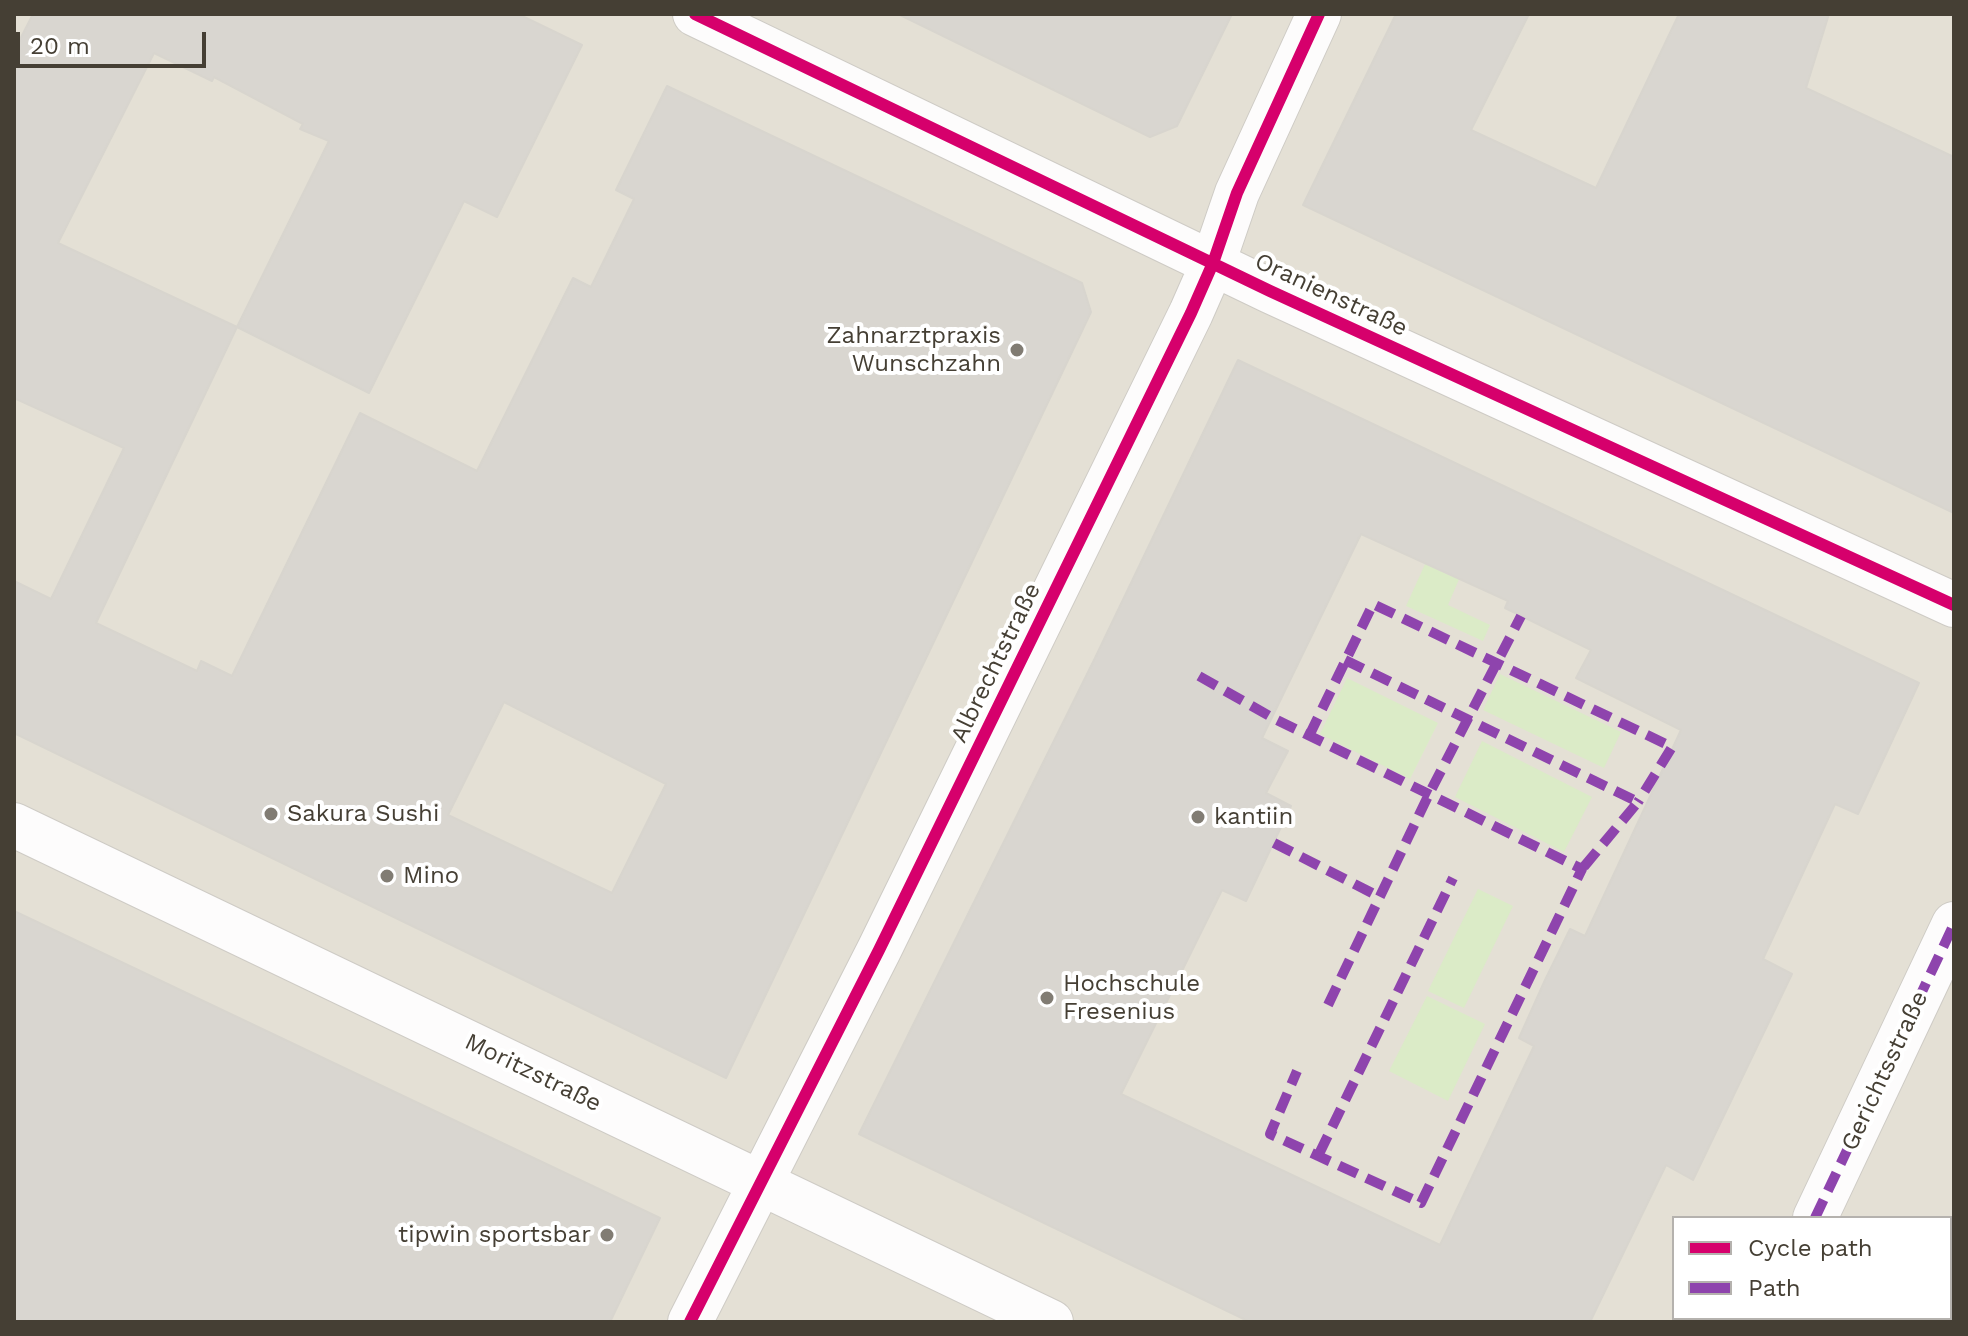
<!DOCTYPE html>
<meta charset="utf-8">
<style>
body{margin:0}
#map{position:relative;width:1968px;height:1336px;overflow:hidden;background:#f0eee8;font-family:"Work Sans",sans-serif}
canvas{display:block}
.frame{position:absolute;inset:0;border:16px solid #453f34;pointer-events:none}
.legend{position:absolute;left:1672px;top:1216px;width:280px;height:104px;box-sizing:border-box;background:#fff;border:2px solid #b5b2ae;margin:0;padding:10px 14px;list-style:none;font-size:24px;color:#453f34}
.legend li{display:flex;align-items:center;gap:16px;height:40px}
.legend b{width:40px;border:2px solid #b5b2ae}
.scale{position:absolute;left:16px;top:32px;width:190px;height:36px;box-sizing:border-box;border:4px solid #453f34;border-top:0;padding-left:10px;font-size:24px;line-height:28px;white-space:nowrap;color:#453f34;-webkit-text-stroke:6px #fff;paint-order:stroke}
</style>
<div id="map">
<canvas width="1968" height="1336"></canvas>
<div class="frame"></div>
<ul class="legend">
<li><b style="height:10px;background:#d6006c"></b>Cycle path</li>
<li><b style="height:10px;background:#8e44ad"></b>Path</li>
</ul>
<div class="scale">20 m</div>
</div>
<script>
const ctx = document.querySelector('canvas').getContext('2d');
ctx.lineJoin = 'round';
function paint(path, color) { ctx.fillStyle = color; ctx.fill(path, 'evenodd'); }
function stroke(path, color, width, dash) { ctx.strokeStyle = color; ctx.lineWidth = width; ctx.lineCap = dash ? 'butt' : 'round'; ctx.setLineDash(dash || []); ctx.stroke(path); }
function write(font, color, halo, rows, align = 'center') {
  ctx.font = font + ' "Work Sans",sans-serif'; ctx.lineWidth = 8; ctx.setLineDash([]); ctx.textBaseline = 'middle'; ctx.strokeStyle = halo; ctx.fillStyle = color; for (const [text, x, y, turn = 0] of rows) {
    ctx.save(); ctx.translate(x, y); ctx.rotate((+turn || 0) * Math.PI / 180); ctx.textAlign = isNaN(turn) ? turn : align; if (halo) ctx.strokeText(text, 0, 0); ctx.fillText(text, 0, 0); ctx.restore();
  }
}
paint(new Path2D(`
 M 14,14 L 1954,14 L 1954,1322 L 14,1322 ZM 1674,1218 L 1950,1218 L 1950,1318 L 1674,1318 Z`), '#e4e0d5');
paint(new Path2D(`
 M 1426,562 L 1460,577 L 1448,605 L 1490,625 L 1483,641 L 1406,606 Z
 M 1500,674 L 1621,732 L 1604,768 L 1483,710 Z
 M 1347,678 L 1438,723 L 1410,779 L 1320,734 Z
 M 1482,741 L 1592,797 L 1564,852 L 1455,797 Z
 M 1478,889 L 1513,906 L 1464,1008 L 1428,991 Z
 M 1427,996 L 1485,1024 L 1448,1101 L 1389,1071 Z`), '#dbebc7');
const building = new Path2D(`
 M 33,14 L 518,14 L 582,45 L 497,217 L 464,201 L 369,393 L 237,327 L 96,623 L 197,671 L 201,661 L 232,676 L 360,413 L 477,471 L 573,278 L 591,287 L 634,199 L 616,190 L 667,86 L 1082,283 L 1091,312 L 726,1078 L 14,733 L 14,581 L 51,599 L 124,448 L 14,398 L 14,51 ZM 154,53 L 212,81 L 214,77 L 303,124 L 300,129 L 329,141 L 237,327 L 58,243 ZM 504,702 L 666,784 L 612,893 L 448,815 Z
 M 898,14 L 1232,14 L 1177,126 L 1150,137 Z
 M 1396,14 L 1529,14 L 1471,130 L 1596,188 L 1679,14 L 1829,14 L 1806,88 L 1954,157 L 1954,513 L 1303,205 Z
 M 1238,360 L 1919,683 L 1858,814 L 1835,804 L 1763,959 L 1792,974 L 1693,1180 L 1666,1165 L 1590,1322 L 1250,1322 L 859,1134 L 1095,658 ZM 1361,534 L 1508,601 L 1505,608 L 1591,650 L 1576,678 L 1681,730 L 1585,936 L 1570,929 L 1545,980 L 1519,1038 L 1534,1046 L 1440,1245 L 1121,1094 L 1222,890 L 1246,901 L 1291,806 L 1266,793 L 1288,751 L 1262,738 Z
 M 14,911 L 660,1218 L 610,1322 L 14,1322 Z`);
paint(building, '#d9d6d0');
stroke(building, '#d8d5ce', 2);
const minor = new Path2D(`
 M 695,14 L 1270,291 L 1954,605
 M 14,825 L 1051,1322
 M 1815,1218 L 1954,924
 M 690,1322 L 879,950 L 1191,313 L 1213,263 L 1237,193 L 1319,14
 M 1766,1322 L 1768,1318`);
stroke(minor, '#cecbc5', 46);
stroke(minor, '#fdfcfc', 44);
stroke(new Path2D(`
 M 1345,660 L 1638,802 L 1582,869
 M 1199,676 L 1273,718 L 1582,869 L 1421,1203 L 1270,1134 L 1297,1071
 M 1309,736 L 1373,604 L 1672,747 L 1638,802
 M 1274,843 L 1380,897
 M 1328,1005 L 1429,794 L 1521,616
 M 1319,1154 L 1453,878
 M 1815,1218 L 1954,924
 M 1766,1322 L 1768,1318`), '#8e44ad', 10, [20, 10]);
stroke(new Path2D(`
 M 695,14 L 1270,291 L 1954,605
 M 690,1322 L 879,950 L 1191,313 L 1213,263 L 1237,193 L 1319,14`), '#d6006c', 12);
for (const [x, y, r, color] of [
 [1017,350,8,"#817c73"],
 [271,814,8,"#817c73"],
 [1198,817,8,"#817c73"],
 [387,876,8,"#817c73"],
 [1047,998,8,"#817c73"],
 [607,1235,8,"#817c73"]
]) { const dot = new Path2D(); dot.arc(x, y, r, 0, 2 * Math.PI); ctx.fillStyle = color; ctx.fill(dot); stroke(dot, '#fff', 3); }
write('24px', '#453f34', '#fff', [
 ["Oranienstraße",1331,295,25],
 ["Albrechtstraße",996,663,-64],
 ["Gerichtsstraße",1885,1071,-65],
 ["Moritzstraße",533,1073,26]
]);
write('24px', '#453f34', '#fff', [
 ["Zahnarztpraxis",1001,336,"right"],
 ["Wunschzahn",1001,364,"right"],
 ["Sakura Sushi",287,814],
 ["kantiin",1214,817],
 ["Mino",403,876],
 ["Hochschule",1063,984],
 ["Fresenius",1063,1012],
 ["tipwin sportsbar",591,1235,"right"]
], 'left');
</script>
